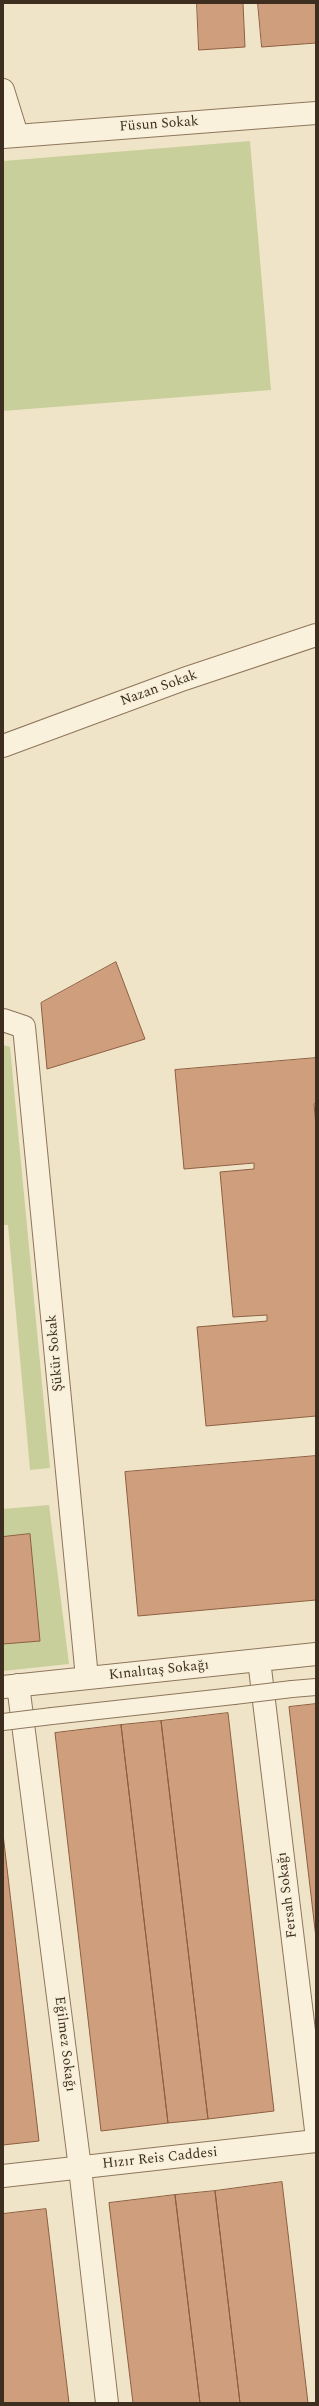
<!DOCTYPE html>
<meta charset="utf-8">
<style>
body{margin:0}
#map{position:relative;width:319px;height:2406px;overflow:hidden;background:#f0e4c8;font-family:Spectral,serif}
canvas{display:block}
.frame{position:absolute;inset:0;border:4px solid #3d2e20;pointer-events:none}
</style>
<div id="map">
<canvas width="319" height="2406"></canvas>
<div class="frame"></div>
</div>
<script>
const ctx = document.querySelector('canvas').getContext('2d');
ctx.lineJoin = 'round';
function paint(path, color) { ctx.fillStyle = color; ctx.fill(path, 'evenodd'); }
function stroke(path, color, width, dash) { ctx.strokeStyle = color; ctx.lineWidth = width; ctx.lineCap = dash ? 'butt' : 'round'; ctx.setLineDash(dash || []); ctx.stroke(path); }
function write(font, color, halo, rows, align = 'center') {
  ctx.font = font + ' Spectral,serif'; ctx.lineWidth = 3; ctx.setLineDash([]); ctx.textBaseline = 'middle'; ctx.strokeStyle = halo; ctx.fillStyle = color; for (const [text, x, y, turn = 0] of rows) {
    ctx.save(); ctx.translate(x, y); ctx.rotate((+turn || 0) * Math.PI / 180); ctx.textAlign = isNaN(turn) ? turn : align; if (halo) ctx.strokeText(text, 0, 0); ctx.fillText(text, 0, 0); ctx.restore();
  }
}
paint(new Path2D(`
 M 250,141 L 271,390 L 3,411 L 3,161 Z
 M 3,1045 L 10,1047 L 50,1468 L 30,1470 L 8,1225 L 3,1225 Z
 M 49,1505 L 69,1664 L 3,1671 L 3,1509 Z`), '#c9cf9b');
const building = new Path2D(`
 M 197,3 L 243,3 L 245,47 L 199,50 Z
 M 258,3 L 316,3 L 316,43 L 262,47 Z
 M 116,962 L 145,1039 L 47,1069 L 41,1003 Z
 M 316,1058 L 316,1103 L 314,1104 L 316,1126 L 316,1416 L 206,1426 L 197,1327 L 267,1321 L 267,1315 L 233,1317 L 220,1172 L 254,1169 L 254,1163 L 184,1169 L 175,1070 Z
 M 316,1456 L 316,1600 L 138,1616 L 125,1472 Z
 M 30,1534 L 40,1641 L 3,1644 L 3,1537 Z
 M 316,1704 L 316,1938 L 289,1707 Z
 M 228,1713 L 274,2111 L 208,2119 L 161,1721 Z
 M 161,1721 L 208,2119 L 168,2123 L 121,1725 Z
 M 121,1725 L 168,2123 L 101,2131 L 55,1733 Z
 M 3,1834 L 39,2141 L 3,2145 Z
 M 282,2182 L 308,2403 L 240,2403 L 215,2191 Z
 M 215,2191 L 240,2403 L 200,2403 L 175,2195 Z
 M 175,2195 L 200,2403 L 133,2403 L 109,2203 Z
 M 46,2209 L 69,2403 L 3,2403 L 3,2214 Z`);
paint(building, '#cf9f7d');
stroke(building, '#8d5f41', 1);
const service = new Path2D(`
 M 292,1689 L 316,1687
 M 52,1716 L 234,1696`);
const minor = new Path2D(`
 M 3,90 L 17,135
 M 3,137 L 316,113
 M 3,746 L 184,679 L 316,635
 M 3,1020 L 24,1027 L 87,1678
 M 259,1660 L 316,2130
 M 18,1685 L 80,2168 L 107,2403
 M 3,1687 L 316,1654`);
const tertiary = new Path2D(`
 M 3,2176 L 316,2141`);
stroke(service, '#8d765c', 18);
stroke(minor, '#8d765c', 24);
stroke(tertiary, '#8d765c', 24);
stroke(service, '#faf1dc', 16);
stroke(minor, '#faf1dc', 22);
stroke(tertiary, '#faf1dc', 22);
const serviceBridge = new Path2D(`
 M 234,1696 L 292,1689
 M 3,1722 L 52,1716`);
stroke(serviceBridge, '#8d765c', 18, []);
stroke(serviceBridge, '#faf1dc', 16);
write('14px', '#3d2e20', '#f7eed8', [
 ["Füsun Sokak",159,125,-4],
 ["Nazan Sokak",159,689,-20],
 ["Şükür Sokak",56,1353,-95],
 ["Kınalıtaş Sokağı",159,1671,-6],
 ["Fersah Sokağı",288,1895,-97],
 ["Eğilmez Sokağı",64,2044,83],
 ["Hızır Reis Caddesi",160,2159,-6]
]);
</script>
